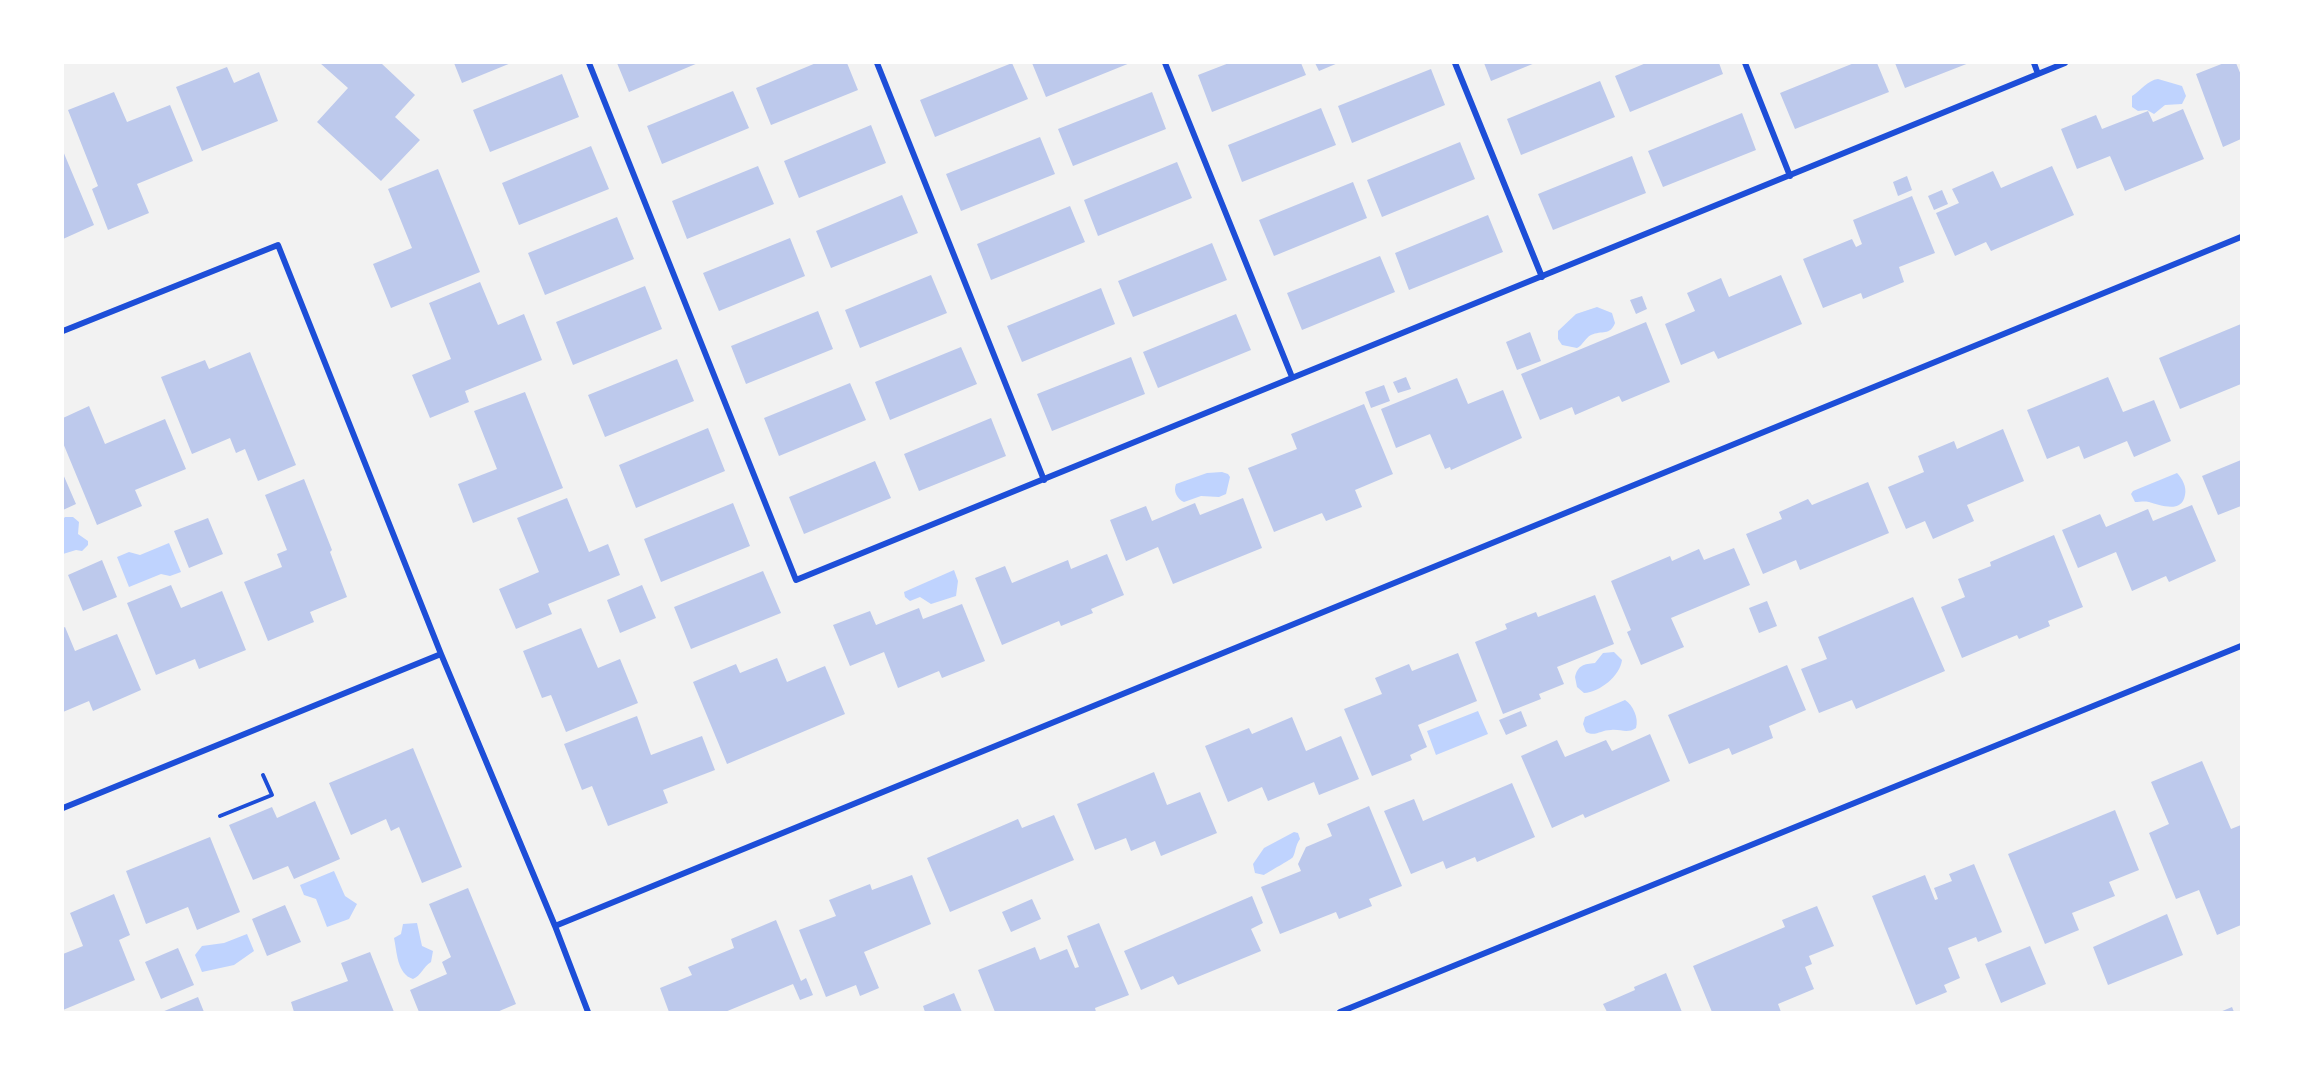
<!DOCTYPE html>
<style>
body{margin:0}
#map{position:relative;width:2304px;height:1075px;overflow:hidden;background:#f2f2f2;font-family:Lato,sans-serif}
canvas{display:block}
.frame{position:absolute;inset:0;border:64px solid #fff;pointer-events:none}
</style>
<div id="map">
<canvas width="2304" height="1075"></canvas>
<div class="frame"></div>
</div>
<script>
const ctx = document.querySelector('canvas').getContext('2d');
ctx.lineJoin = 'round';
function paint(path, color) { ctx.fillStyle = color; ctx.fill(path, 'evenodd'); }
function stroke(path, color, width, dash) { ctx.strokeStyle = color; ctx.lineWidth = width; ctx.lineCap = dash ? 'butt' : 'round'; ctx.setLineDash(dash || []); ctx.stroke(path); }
paint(new Path2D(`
 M 2158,79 L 2182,86 L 2186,96 L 2182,104 L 2165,105 L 2154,114 L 2147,110 L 2138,111 L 2132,107 L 2132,96 C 2140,91 2148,80 2158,79 Z
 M 1597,307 L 1612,313 L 1615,323 C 1610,336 1602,330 1591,335 C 1585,338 1583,345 1577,348 L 1562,345 L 1558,339 L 1558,331 L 1576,314 Z
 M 1222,472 L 1228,474 L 1230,477 L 1226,494 L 1219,497 L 1201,496 L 1184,502 C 1177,499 1173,491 1176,484 L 1207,473 Z
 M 2177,473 C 2182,478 2187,487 2185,495 C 2182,514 2160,505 2149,502 C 2144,501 2140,502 2135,502 L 2131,494 L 2133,491 Z
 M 65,517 L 73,517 L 79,522 L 78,534 L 88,541 L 88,545 L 82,551 L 76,550 L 63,554 L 63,519 Z
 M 169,543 L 181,572 L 170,576 L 161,574 L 129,587 L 117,557 L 129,552 L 140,555 Z
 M 954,570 L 958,581 L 956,596 L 931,604 L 920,597 L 910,601 L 905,597 L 904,592 Z
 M 1614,652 L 1622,660 C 1620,676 1600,692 1584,693 L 1577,687 L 1575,677 C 1578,665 1584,664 1595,663 L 1603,653 Z
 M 1625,700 C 1633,705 1639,718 1636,728 C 1627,734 1621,729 1611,730 C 1600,730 1596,737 1586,732 L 1583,724 L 1585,717 Z
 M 1478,711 L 1488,734 L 1436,755 L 1427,731 Z
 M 1294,832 L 1298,833 L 1300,839 C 1295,846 1296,851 1293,857 C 1292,859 1268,872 1264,875 L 1255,873 L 1253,864 L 1264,848 Z
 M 334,871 L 345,896 L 357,904 L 349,919 L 327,927 L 316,899 L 304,895 L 300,885 Z
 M 417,923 L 422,946 L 433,951 L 431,962 C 423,967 421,976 413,979 C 397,974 397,952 394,938 L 401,934 L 403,924 Z
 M 247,934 L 254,951 L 234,965 L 202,972 L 195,955 L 202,946 L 224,943 Z`), '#bfd3fe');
paint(new Path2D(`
 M 320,63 L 381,63 L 415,95 L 395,117 L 420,140 L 381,181 L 317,122 L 348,88 Z
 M 454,63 L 511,63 L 462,83 Z
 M 617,63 L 698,63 L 629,92 Z
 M 816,63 L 847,63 L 858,90 L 771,125 L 756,88 Z
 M 1012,63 L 1028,99 L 935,137 L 920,100 Z
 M 1032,63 L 1130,63 L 1046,97 Z
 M 1229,63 L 1301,63 L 1306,75 L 1212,112 L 1198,75 Z
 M 1315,63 L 1338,63 L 1319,71 Z
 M 1484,63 L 1535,63 L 1491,81 Z
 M 1646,63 L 1719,63 L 1723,74 L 1630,112 L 1615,76 Z
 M 1854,63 L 1877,63 L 1889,92 L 1795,129 L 1780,93 Z
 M 1895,63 L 1969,63 L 1905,88 Z
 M 2224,63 L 2236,63 L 2241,75 L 2241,139 L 2223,147 L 2196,74 Z
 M 227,67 L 234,83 L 259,72 L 278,121 L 202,151 L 176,87 Z
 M 1431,69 L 1445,105 L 1352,143 L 1338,106 Z
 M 562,74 L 579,117 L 490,152 L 473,110 Z
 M 1600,81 L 1615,117 L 1521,155 L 1507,119 Z
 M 733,91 L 749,128 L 662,164 L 647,126 Z
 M 114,92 L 127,122 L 170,105 L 193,161 L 137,184 L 149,213 L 108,230 L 92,189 L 98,186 L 68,110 Z
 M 1152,92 L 1166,129 L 1073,166 L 1058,129 Z
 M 1321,108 L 1336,145 L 1242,182 L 1228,145 Z
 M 2183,109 L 2204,159 L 2125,191 L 2110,156 L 2077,169 L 2061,129 L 2096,115 L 2102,129 L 2148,111 L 2153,122 Z
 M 1742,113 L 1756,150 L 1663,187 L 1648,151 Z
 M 871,125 L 886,163 L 799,198 L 784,161 Z
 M 1040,137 L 1055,174 L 961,211 L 946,174 Z
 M 1460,142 L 1475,179 L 1382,217 L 1367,180 Z
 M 591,146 L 609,189 L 519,225 L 502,183 Z
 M 63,151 L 94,225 L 63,239 Z
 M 1632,156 L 1646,193 L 1553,230 L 1538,194 Z
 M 1177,162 L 1192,198 L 1098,236 L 1084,200 Z
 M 758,166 L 774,204 L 687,239 L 672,201 Z
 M 2052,166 L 2074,215 L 1991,251 L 1986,242 L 1955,256 L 1936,213 L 1959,203 L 1952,189 L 1993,171 L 2001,188 Z
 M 438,169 L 480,272 L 391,308 L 373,264 L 412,248 L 388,189 Z
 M 1907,176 L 1912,190 L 1898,196 L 1893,182 Z
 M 1353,182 L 1367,218 L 1274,256 L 1259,220 Z
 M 1942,190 L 1948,204 L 1934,210 L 1928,196 Z
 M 902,195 L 918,233 L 831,268 L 816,231 Z
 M 1912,196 L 1935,253 L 1899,267 L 1904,282 L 1863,299 L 1861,293 L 1823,308 L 1803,259 L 1852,239 L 1856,247 L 1862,244 L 1853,220 Z
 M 1070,206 L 1085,242 L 991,280 L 977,244 Z
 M 1488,215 L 1503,252 L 1409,290 L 1395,253 Z
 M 617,217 L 634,259 L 545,295 L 528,253 Z
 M 790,238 L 805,276 L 719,311 L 703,273 Z
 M 1212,243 L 1227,280 L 1133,317 L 1118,281 Z
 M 1380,256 L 1395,292 L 1302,330 L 1287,293 Z
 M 931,275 L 947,313 L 860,348 L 845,310 Z
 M 1781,275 L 1802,324 L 1718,359 L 1714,351 L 1681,365 L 1665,324 L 1695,311 L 1687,293 L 1721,278 L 1729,297 Z
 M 480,282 L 498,325 L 524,314 L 542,360 L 465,391 L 469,402 L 430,418 L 412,375 L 451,359 L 429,303 Z
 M 645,286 L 662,329 L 573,365 L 556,322 Z
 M 1101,288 L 1115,324 L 1022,362 L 1007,326 Z
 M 1642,296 L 1647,309 L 1636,314 L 1630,300 Z
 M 818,311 L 833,349 L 746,384 L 731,346 Z
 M 1236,314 L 1251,350 L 1158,388 L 1143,352 Z
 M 1646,322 L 1670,382 L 1622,402 L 1619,396 L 1575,415 L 1572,407 L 1540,420 L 1521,374 Z
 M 2241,324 L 2241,384 L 2180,409 L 2159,358 Z
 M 1530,332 L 1541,361 L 1517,370 L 1506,342 Z
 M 961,347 L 977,384 L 890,420 L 875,382 Z
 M 250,352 L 296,465 L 258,481 L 245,449 L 236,453 L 230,438 L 192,454 L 161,377 L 205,360 L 209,369 Z
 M 1131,357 L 1145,394 L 1052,431 L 1037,394 Z
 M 677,359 L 694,401 L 605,437 L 588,395 Z
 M 1406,377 L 1411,389 L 1398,393 L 1393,382 Z
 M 2108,377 L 2123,412 L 2154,400 L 2171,441 L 2134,457 L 2127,441 L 2084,459 L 2079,446 L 2047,459 L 2027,410 Z
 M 1457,378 L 1468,404 L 1503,390 L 1522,438 L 1451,470 L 1450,467 L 1445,469 L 1430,434 L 1396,448 L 1381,409 Z
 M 850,383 L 866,420 L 779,456 L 764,418 Z
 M 1384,385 L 1390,401 L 1371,408 L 1365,392 Z
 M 525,392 L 563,488 L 473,523 L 458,484 L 497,469 L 474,411 Z
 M 1364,404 L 1393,474 L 1355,490 L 1362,507 L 1326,521 L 1322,513 L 1274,532 L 1248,468 L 1297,449 L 1291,434 Z
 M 89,406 L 105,444 L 165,419 L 186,469 L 135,490 L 142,506 L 97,525 L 63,443 L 63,418 Z
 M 991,418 L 1006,456 L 919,491 L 904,454 Z
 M 708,428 L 725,471 L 636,508 L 619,465 Z
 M 2003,429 L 2024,481 L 1967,505 L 1974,521 L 1933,539 L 1925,521 L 1906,529 L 1888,487 L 1924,472 L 1918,456 L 1954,441 L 1957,449 Z
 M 2241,460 L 2241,506 L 2218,515 L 2202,476 Z
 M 875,461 L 891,498 L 804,534 L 789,497 Z
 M 63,474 L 76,504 L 63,510 Z
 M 304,479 L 332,550 L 330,552 L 347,597 L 310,612 L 314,622 L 268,641 L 244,582 L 282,567 L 277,554 L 287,550 L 265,495 Z
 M 1868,482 L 1889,533 L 1800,570 L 1796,560 L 1763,574 L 1746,534 L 1782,519 L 1779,512 L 1808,499 L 1812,505 Z
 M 567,498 L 589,552 L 608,544 L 620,575 L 548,604 L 552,614 L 516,629 L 499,589 L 539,572 L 517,518 Z
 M 1243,498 L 1262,548 L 1173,584 L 1158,547 L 1126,561 L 1110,520 L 1146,506 L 1152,521 L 1195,503 L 1200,515 Z
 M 733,503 L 750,546 L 661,582 L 644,539 Z
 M 2192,505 L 2216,561 L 2169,582 L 2166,576 L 2132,591 L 2116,552 L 2078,568 L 2062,530 L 2100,514 L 2106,527 L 2148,509 L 2153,521 Z
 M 208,518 L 223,554 L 189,568 L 174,531 Z
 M 2054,535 L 2083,607 L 2048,621 L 2050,626 L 2019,639 L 2017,635 L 1962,658 L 1941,607 L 1965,597 L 1958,579 L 1991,566 L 1990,562 Z
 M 1734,548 L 1750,585 L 1671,618 L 1684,647 L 1641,665 L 1627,632 L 1631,630 L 1611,581 L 1670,556 L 1672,561 L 1699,549 L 1704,560 Z
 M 1107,554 L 1124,595 L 1091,609 L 1093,613 L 1061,626 L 1059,621 L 1002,645 L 975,578 L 1005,566 L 1012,583 L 1068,560 L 1071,569 Z
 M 102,560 L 117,597 L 83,611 L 68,575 Z
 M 763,571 L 781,613 L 691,649 L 674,607 Z
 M 171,585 L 181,608 L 222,591 L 246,650 L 199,669 L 195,659 L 156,675 L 127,603 Z
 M 642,585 L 656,618 L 620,633 L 607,600 Z
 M 1595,595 L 1614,644 L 1557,667 L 1564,684 L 1539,694 L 1541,699 L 1503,714 L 1475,642 L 1507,629 L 1505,624 L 1536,612 L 1538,617 Z
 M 1913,597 L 1945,671 L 1856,709 L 1852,700 L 1819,713 L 1801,669 L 1827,659 L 1818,637 Z
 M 1767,601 L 1777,626 L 1759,633 L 1749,608 Z
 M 962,604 L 985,661 L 942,678 L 939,671 L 898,688 L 884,652 L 850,666 L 833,625 L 870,611 L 876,625 L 919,608 L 923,619 Z
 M 65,627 L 75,651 L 117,634 L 141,690 L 93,711 L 89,701 L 63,712 L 63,628 Z
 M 581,628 L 598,668 L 620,659 L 638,703 L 566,732 L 551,695 L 542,698 L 523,651 Z
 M 1458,653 L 1477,701 L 1418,725 L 1427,747 L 1410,755 L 1412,760 L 1372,776 L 1344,709 L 1382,694 L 1375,678 L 1409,664 L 1412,671 Z
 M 777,658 L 787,682 L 825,666 L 845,714 L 727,764 L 693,682 L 736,664 L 740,673 Z
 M 1787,665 L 1806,710 L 1769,726 L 1773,738 L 1732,755 L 1729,748 L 1689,764 L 1668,715 Z
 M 1521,711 L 1527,726 L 1506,735 L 1499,720 Z
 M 637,716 L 651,755 L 702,736 L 715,770 L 663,790 L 668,803 L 608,826 L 592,786 L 582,790 L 564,744 Z
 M 1292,717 L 1306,751 L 1341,736 L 1359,779 L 1319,795 L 1314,782 L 1268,801 L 1262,787 L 1228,802 L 1205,746 L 1249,728 L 1252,734 Z
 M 1650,734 L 1670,781 L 1585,818 L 1583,814 L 1552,828 L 1521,756 L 1557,740 L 1565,757 L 1606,740 L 1612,751 Z
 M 413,748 L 462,867 L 422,883 L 399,827 L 391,831 L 386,819 L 351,835 L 329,783 Z
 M 2202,761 L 2231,829 L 2241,825 L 2241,925 L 2217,935 L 2199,890 L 2176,899 L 2149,833 L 2169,824 L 2151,782 Z
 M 1154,772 L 1167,805 L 1200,792 L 1217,833 L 1161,856 L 1155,841 L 1131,851 L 1126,838 L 1095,850 L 1077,804 Z
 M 1512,783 L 1535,837 L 1477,862 L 1475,857 L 1446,869 L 1443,861 L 1411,874 L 1384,811 L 1414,799 L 1423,821 Z
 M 315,801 L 340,859 L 294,879 L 288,866 L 253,880 L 229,825 L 272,807 L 277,818 Z
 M 1369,806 L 1402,886 L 1369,899 L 1372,906 L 1339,919 L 1336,912 L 1280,934 L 1261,887 L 1301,871 L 1298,864 L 1306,847 L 1332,836 L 1327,824 Z
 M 2115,810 L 2139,870 L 2109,882 L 2115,896 L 2072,913 L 2079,930 L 2045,944 L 2008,854 Z
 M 1054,815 L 1074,860 L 950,912 L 927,858 L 1018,819 L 1022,828 Z
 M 210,837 L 240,912 L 197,930 L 188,907 L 146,924 L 126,871 Z
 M 1974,864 L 2002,932 L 1978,942 L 1976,937 L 1948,948 L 1960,978 L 1944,985 L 1947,992 L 1916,1005 L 1872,896 L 1925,875 L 1935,900 L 1938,899 L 1934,888 L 1952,881 L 1949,874 Z
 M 912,875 L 931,924 L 864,952 L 879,988 L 860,996 L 856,985 L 826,997 L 799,930 L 836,916 L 829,900 L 870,884 L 872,890 Z
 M 468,888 L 516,1004 L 497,1012 L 419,1012 L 410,990 L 447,974 L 442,962 L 451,957 L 429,904 Z
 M 114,894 L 130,935 L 119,940 L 135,980 L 63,1010 L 63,954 L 83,946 L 70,913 Z
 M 1252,896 L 1263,923 L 1251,929 L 1261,951 L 1178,985 L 1173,976 L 1141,990 L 1124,951 Z
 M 1032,899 L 1041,919 L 1011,932 L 1002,912 Z
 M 285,905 L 301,942 L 267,956 L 252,919 Z
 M 1817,906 L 1834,946 L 1809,956 L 1812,964 L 1805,967 L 1814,989 L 1778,1004 L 1781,1012 L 1712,1012 L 1693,966 L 1785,927 L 1782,920 Z
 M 2167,914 L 2183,955 L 2108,985 L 2093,947 Z
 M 776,920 L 801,981 L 806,978 L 813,995 L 800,1000 L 793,984 L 725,1012 L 669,1012 L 660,988 L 692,975 L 688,967 L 734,948 L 731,939 Z
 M 1099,923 L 1129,995 L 1095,1008 L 1096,1012 L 995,1012 L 978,970 L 1035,947 L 1040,960 L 1067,949 L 1075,968 L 1079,967 L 1067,936 Z
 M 2030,946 L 2046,984 L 2001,1003 L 1985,964 Z
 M 178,948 L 194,985 L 161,999 L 145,962 Z
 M 370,952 L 394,1012 L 294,1012 L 291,1002 L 348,981 L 341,963 Z
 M 1666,973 L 1682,1012 L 1607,1012 L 1603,1004 L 1635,990 L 1634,987 Z
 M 954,993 L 962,1012 L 925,1012 L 923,1006 Z
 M 198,997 L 204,1012 L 162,1012 Z
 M 2232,1007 L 2234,1012 L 2220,1012 Z`), '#bdc9ec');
stroke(new Path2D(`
 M 220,816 L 272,795 L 263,775`), '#1d4ed8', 4);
stroke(new Path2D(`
 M 589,63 L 796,580 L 2065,63
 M 877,63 L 1044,480
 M 1165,63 L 1292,377
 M 1455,63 L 1542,277
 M 1745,63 L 1790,176
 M 2034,63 L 2038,74
 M 63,331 L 278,245 L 441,654 L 555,926 L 588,1012
 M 63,808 L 441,654
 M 555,926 L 2241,237
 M 1340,1012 L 2241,646`), '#1d4ed8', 6);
</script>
